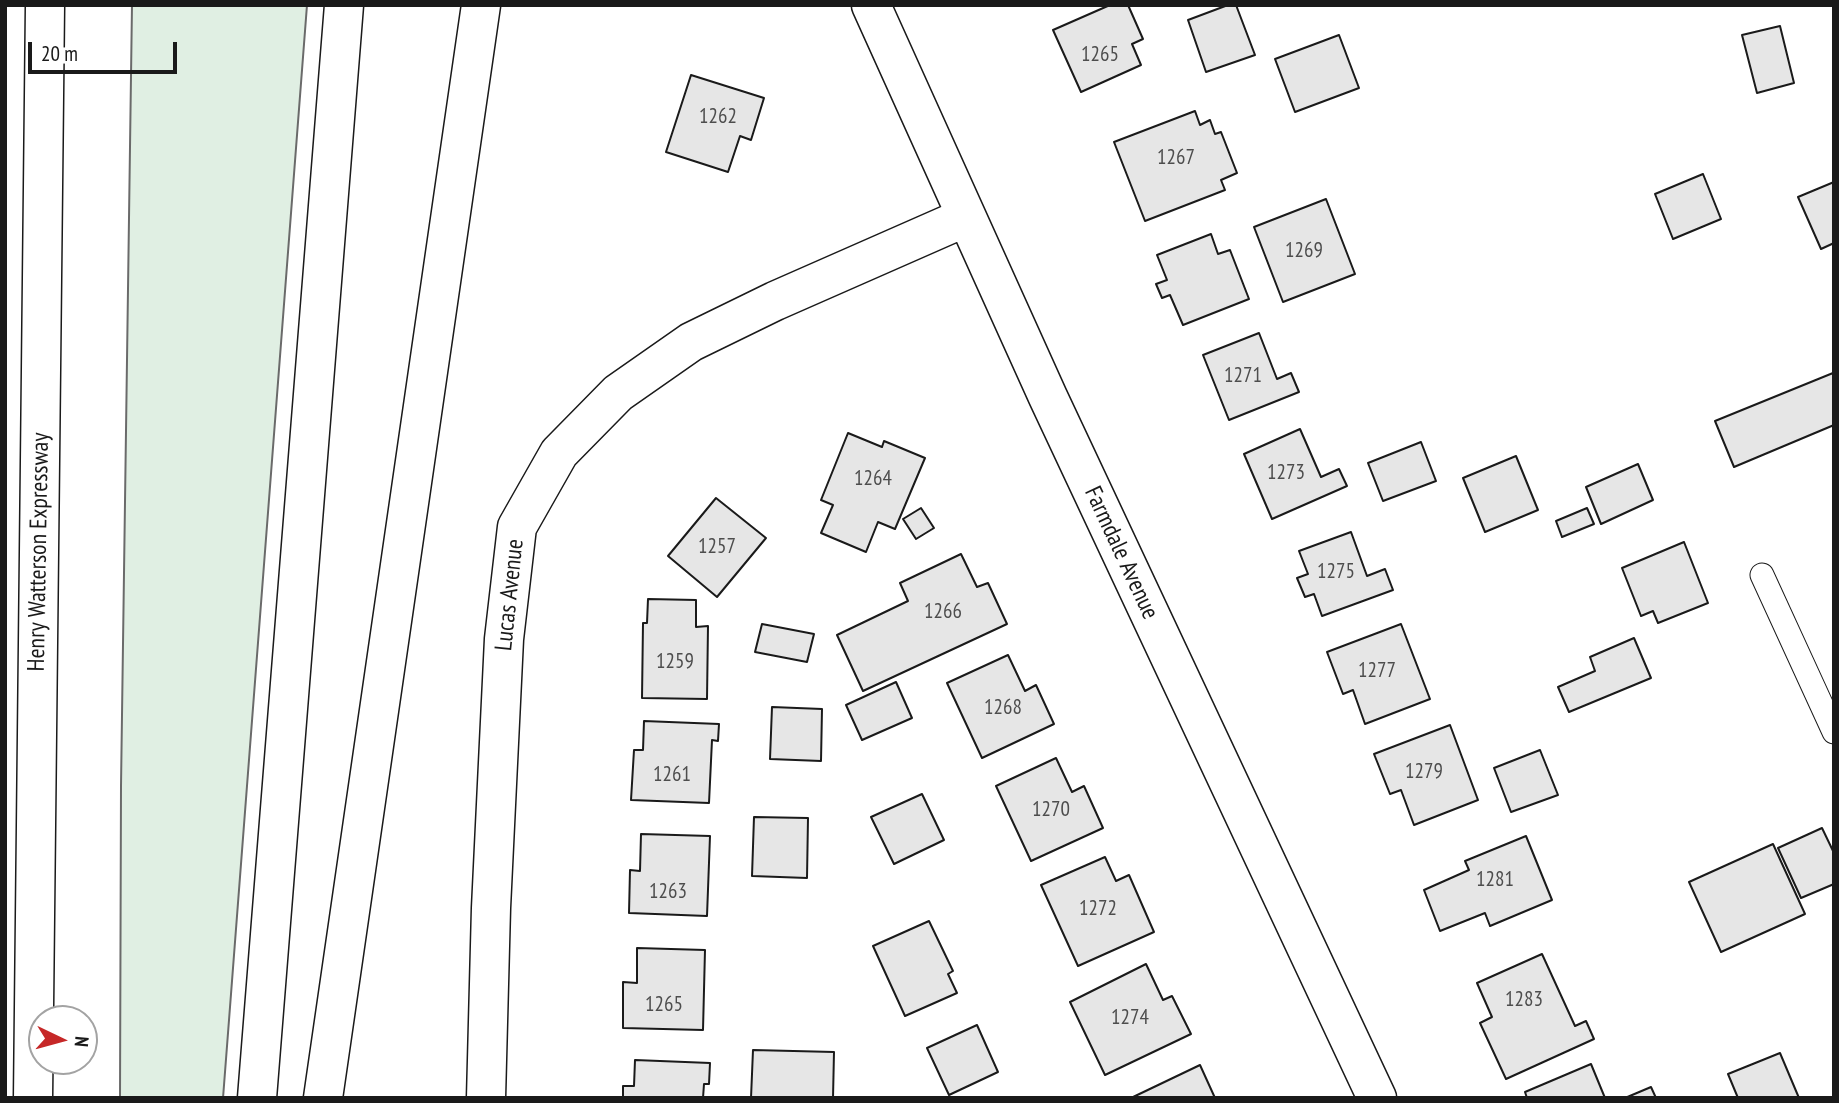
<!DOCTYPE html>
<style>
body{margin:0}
#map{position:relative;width:1839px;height:1103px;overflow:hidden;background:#fff;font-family:"PT Sans Narrow",sans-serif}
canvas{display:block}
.frame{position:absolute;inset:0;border:7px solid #1a1a1a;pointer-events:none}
.north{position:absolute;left:28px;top:1005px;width:70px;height:70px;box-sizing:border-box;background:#fff;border:2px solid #a3a3a3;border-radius:50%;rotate:95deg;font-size:19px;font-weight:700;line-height:28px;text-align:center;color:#1a1a1a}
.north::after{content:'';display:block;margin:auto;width:24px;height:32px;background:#c62828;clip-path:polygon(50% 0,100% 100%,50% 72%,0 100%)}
.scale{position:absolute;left:28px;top:42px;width:149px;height:32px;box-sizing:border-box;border:4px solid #1a1a1a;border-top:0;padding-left:9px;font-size:21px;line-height:24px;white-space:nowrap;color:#1a1a1a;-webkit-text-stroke:5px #fff;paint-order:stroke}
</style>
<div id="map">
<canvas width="1839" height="1103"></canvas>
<div class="frame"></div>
<div class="north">N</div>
<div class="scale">20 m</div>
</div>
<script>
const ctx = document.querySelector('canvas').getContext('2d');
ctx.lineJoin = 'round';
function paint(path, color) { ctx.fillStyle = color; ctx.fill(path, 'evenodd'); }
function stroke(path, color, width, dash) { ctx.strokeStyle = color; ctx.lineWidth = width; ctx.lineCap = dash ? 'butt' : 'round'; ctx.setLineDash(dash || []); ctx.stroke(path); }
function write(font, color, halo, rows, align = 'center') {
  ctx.font = font + ' "PT Sans Narrow",sans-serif'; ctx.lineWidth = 5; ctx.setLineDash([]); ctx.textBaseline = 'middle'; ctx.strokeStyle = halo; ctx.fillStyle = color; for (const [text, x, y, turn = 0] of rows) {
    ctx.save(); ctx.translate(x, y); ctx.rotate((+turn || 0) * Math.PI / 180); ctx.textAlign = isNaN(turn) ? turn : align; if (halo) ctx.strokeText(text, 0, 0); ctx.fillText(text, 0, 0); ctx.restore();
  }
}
const green = new Path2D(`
 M 132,5 L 307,5 L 223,1098 L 120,1098 L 121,786 Z`);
paint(green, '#e0efe3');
stroke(green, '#6a6a6a', 2);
const building = new Path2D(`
 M 1110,5 L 1128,5 L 1143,39 L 1132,44 L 1141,65 L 1081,92 L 1053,30 Z
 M 1228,5 L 1236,5 L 1255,55 L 1206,72 L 1188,20 Z
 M 1780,26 L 1794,83 L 1757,93 L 1742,35 Z
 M 1339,35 L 1359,88 L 1295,112 L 1275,59 Z
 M 691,75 L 764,98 L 751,140 L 740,136 L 728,172 L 666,152 Z
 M 1195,111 L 1200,125 L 1210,120 L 1215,134 L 1221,132 L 1237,173 L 1221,180 L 1225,190 L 1145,221 L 1114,142 Z
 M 1703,174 L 1721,219 L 1673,239 L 1655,194 Z
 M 1834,182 L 1834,243 L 1821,249 L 1798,197 Z
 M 1326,199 L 1355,274 L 1283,302 L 1254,227 Z
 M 1211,234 L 1218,254 L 1230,250 L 1249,299 L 1183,325 L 1170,295 L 1162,298 L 1156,284 L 1167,280 L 1157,255 Z
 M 1259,333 L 1277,379 L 1291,373 L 1299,392 L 1229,420 L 1203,355 Z
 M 1833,373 L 1834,425 L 1734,467 L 1715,421 Z
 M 1300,429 L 1321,477 L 1339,469 L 1347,486 L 1272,519 L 1244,454 Z
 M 848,433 L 882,447 L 884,441 L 925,458 L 895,529 L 878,522 L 866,552 L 821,533 L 833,505 L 821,500 Z
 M 1421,442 L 1436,481 L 1383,501 L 1368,463 Z
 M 1516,456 L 1538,510 L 1485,532 L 1463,478 Z
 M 1638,464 L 1653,500 L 1601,524 L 1586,487 Z
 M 716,498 L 766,538 L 717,597 L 668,556 Z
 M 921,508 L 934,528 L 916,539 L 903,519 Z
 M 1587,508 L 1594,524 L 1562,537 L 1556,521 Z
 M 1351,532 L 1367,576 L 1385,569 L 1393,590 L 1322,616 L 1314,594 L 1305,597 L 1297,578 L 1308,574 L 1299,551 Z
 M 1684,542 L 1708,603 L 1658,623 L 1653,611 L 1641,616 L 1622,568 Z
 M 961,554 L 977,587 L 988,583 L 1007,624 L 863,691 L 837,635 L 908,601 L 900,583 Z
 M 648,599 L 696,600 L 696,627 L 708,626 L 707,699 L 642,698 L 643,623 L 647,623 Z
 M 762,624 L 814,634 L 807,662 L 755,652 Z
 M 1401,624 L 1430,699 L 1365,724 L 1353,690 L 1343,694 L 1327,652 Z
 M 1634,638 L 1651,678 L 1569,712 L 1558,687 L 1595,671 L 1590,657 Z
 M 1008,655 L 1025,691 L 1036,685 L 1054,724 L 982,758 L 947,683 Z
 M 896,682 L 912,718 L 862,740 L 846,705 Z
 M 772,707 L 822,709 L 821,761 L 770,759 Z
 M 644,721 L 719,724 L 718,741 L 712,740 L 709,803 L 631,800 L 634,750 L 643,750 Z
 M 1450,725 L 1478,800 L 1414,825 L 1401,790 L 1390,794 L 1374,754 Z
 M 1540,750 L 1558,795 L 1511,812 L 1494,768 Z
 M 1056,758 L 1072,792 L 1084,786 L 1103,828 L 1031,861 L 996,786 Z
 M 922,794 L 944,840 L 894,864 L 871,817 Z
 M 754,817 L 808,818 L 807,878 L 752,876 Z
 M 1822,828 L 1834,853 L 1834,884 L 1801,898 L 1778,848 Z
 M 641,834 L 710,836 L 707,916 L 629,913 L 630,870 L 640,871 Z
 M 1526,836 L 1552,900 L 1490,926 L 1485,913 L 1440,931 L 1424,890 L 1469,870 L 1465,861 Z
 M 1773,844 L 1805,914 L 1721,952 L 1689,882 Z
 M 1105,857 L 1116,881 L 1129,875 L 1154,932 L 1078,966 L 1041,885 Z
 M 929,921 L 953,971 L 948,974 L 957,993 L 905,1016 L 873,946 Z
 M 637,948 L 705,950 L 703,1030 L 623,1028 L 623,982 L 637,983 Z
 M 1542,954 L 1575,1026 L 1586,1021 L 1594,1039 L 1506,1079 L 1480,1023 L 1492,1017 L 1477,983 Z
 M 1146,964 L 1163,1000 L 1172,996 L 1191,1034 L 1105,1075 L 1070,1002 Z
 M 977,1025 L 998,1072 L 949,1095 L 927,1048 Z
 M 753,1050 L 834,1052 L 833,1098 L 751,1098 Z
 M 1780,1053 L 1799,1098 L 1738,1098 L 1728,1074 Z
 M 635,1060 L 710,1063 L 709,1084 L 704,1084 L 703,1098 L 623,1098 L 623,1086 L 634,1086 Z
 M 1591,1064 L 1605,1098 L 1527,1098 L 1525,1092 Z
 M 1200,1065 L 1215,1098 L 1131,1098 Z
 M 1651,1087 L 1656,1098 L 1625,1098 Z`);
paint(building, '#e6e6e6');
stroke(building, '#1a1a1a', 2);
const service = new Path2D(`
 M 1762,575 L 1834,732`);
const minor = new Path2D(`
 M 871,5 L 1048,397 L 1377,1098
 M 486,1098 L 491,908 L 504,639 L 517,527 L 559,453 L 618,393 L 691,342 L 775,301 L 966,217`);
const motorway = new Path2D(`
 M 33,1098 L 45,5
 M 257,1098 L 344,5
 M 323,1098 L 481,5`);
stroke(service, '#1a1a1a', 25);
stroke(minor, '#1a1a1a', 41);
stroke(motorway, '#1a1a1a', 41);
stroke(service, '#fff', 23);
stroke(minor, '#fff', 38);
stroke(motorway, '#fff', 38);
write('21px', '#4d4d4d', null, [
 ["1265",1100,55],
 ["1262",718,117],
 ["1267",1176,158],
 ["1269",1304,251],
 ["1271",1243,376],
 ["1273",1286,473],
 ["1264",873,479],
 ["1257",717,547],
 ["1275",1336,572],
 ["1266",943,612],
 ["1259",675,662],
 ["1277",1377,671],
 ["1268",1003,708],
 ["1279",1424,772],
 ["1261",672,775],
 ["1270",1051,810],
 ["1281",1495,880],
 ["1263",668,892],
 ["1272",1098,909],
 ["1283",1524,1000],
 ["1265",664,1005],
 ["1274",1130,1018]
]);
write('24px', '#1a1a1a', '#fff', [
 ["Henry Watterson Expressway",39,552,-89],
 ["Farmdale Avenue",1121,553,65],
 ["Lucas Avenue",510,595,-84]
]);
</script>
